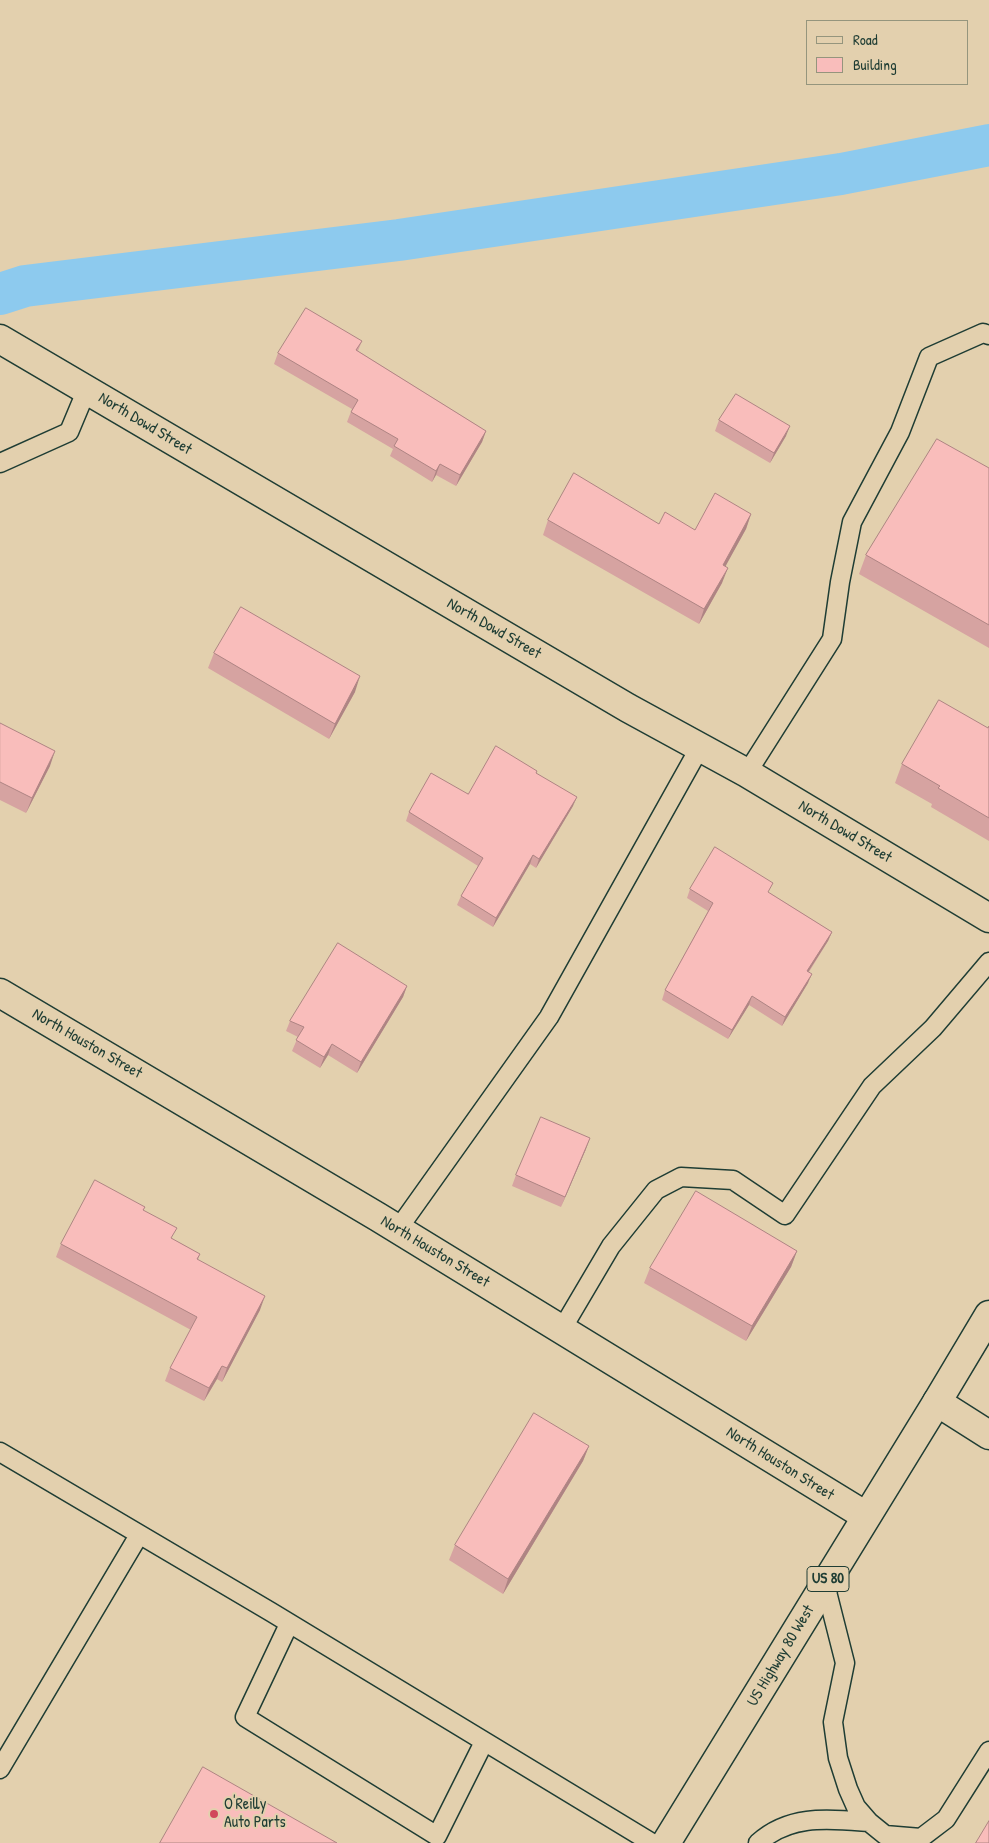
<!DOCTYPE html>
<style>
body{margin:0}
#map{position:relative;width:989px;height:1843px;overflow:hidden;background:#e3d0ae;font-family:"Patrick Hand",sans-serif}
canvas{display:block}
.legend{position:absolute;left:806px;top:20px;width:162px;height:65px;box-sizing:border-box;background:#e3d0ae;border:1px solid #95957d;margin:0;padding:6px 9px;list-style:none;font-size:15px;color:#1f3d34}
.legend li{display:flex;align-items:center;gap:10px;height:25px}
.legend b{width:25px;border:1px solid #95957d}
</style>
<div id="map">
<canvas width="989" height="1843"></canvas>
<ul class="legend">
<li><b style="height:6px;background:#e3d0ae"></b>Road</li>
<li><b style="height:14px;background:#f9bdbb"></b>Building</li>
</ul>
</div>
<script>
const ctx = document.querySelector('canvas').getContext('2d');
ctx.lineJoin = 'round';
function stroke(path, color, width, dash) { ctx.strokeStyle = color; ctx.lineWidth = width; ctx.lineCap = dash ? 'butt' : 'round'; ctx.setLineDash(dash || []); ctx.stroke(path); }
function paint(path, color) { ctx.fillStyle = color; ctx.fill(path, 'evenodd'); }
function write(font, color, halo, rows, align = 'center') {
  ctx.font = font + ' "Patrick Hand",sans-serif'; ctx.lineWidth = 4; ctx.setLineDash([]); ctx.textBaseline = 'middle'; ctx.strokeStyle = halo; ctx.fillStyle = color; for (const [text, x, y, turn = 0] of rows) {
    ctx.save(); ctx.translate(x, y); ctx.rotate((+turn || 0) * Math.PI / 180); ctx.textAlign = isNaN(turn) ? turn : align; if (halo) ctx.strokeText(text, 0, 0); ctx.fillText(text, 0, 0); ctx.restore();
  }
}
stroke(new Path2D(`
 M 0,294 L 25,286 L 399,240 L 841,174 L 989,145`), '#8dcaee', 42);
const lane = new Path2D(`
 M 0,463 L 69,432 L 87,389
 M 747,773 L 832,639 L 840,582 L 852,522 L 900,432 L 929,357 L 983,333 L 989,335
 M 398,1229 L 549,1017 L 700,747
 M 562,1329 L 611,1246 L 656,1190 L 681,1177 L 733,1180 L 785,1215 L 872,1086 L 933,1028 L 989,962
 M 0,1452 L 271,1612 L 652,1843
 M 825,1584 L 845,1663 L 833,1722 L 838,1758 L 848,1789 L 856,1807 L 869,1822 L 885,1835 L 921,1838 L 946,1819 L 989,1751
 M 289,1624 L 245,1717 L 437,1836 L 484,1742
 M 0,1769 L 139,1535
 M 758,1843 C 790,1814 829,1819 869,1822`);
const street = new Path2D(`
 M 0,339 L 628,708 L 747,773 L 989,918
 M 0,993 L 378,1217 L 866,1516
 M 937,1402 L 989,1435`);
const primary = new Path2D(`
 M 666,1843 L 937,1402 L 989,1315`);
stroke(lane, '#1f3d34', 21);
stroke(street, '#1f3d34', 31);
stroke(primary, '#1f3d34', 31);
stroke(lane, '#e3d0ae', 18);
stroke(street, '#e3d0ae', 28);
stroke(primary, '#e3d0ae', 28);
paint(new Path2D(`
 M 362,341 L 358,351 L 486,431 L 482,442 L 456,486 L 436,475 L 432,482 L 390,456 L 393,449 L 347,422 L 352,409 L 274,364 L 278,353 Z
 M 719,420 L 786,436 L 770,463 L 715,431 Z
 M 989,468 L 989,648 L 859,574 L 866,555 Z
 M 751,514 L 746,529 L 725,566 L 722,583 L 699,624 L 543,535 L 548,520 L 659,524 L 695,530 Z
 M 214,653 L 355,692 L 329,739 L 208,668 Z
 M 0,723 L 50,766 L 26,813 L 0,800 Z
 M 989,726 L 989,841 L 931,807 L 932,804 L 895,783 L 902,764 L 988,728 Z
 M 537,771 L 536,773 L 573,806 L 536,868 L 530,864 L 493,927 L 457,905 L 461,896 L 478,866 L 406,821 L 409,812 Z
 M 690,889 L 770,893 L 832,932 L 828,941 L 809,972 L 808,983 L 782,1026 L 749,1005 L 728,1039 L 662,1000 L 665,990 L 708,911 L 687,898 Z
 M 407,986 L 403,997 L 357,1073 L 328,1055 L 320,1068 L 292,1051 L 298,1037 L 286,1031 L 290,1021 Z
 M 586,1149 L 561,1207 L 512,1186 L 516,1175 Z
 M 145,1207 L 143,1211 L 173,1239 L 200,1254 L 198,1260 L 260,1310 L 222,1382 L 217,1379 L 204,1401 L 165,1381 L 170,1368 L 191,1330 L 56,1257 L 61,1244 Z
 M 797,1251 L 791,1267 L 746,1341 L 644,1283 L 650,1268 Z
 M 589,1446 L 583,1461 L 503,1594 L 449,1560 L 455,1545 Z`), '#d6a3a1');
paint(new Path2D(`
 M 790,426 L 786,436 L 770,463 L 774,453 Z
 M 486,431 L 482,442 L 456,486 L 460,475 Z
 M 440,464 L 436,475 L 432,482 L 436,471 Z
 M 751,514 L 746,529 L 718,580 L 723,565 Z
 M 728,568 L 722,583 L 699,624 L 704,609 Z
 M 360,676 L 355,692 L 329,739 L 335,724 Z
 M 55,751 L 50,766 L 26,813 L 32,798 Z
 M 577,797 L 573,806 L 536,868 L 539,859 Z
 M 533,855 L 530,864 L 493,927 L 496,918 Z
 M 832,932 L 828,941 L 803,980 L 807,971 Z
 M 812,974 L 808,983 L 782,1026 L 785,1017 Z
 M 407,986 L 403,997 L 357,1073 L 361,1062 Z
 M 752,996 L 749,1005 L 728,1039 L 732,1030 Z
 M 332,1044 L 328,1055 L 320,1068 L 324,1057 Z
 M 590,1138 L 586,1149 L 561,1207 L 565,1197 Z
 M 797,1251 L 791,1267 L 746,1341 L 752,1326 Z
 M 265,1296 L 260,1310 L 222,1382 L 227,1368 Z
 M 222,1366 L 217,1379 L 204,1401 L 209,1388 Z
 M 589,1446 L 583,1461 L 503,1594 L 508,1579 Z`), '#ae8483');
const building = new Path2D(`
 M 306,308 L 362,341 L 356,350 L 486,431 L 460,475 L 440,464 L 436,471 L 394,446 L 398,439 L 351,412 L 358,400 L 278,353 Z
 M 736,394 L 790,426 L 774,453 L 719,420 Z
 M 937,439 L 989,468 L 989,625 L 866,555 Z
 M 574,473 L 659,524 L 665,512 L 695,530 L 715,493 L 751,514 L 723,565 L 728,568 L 704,609 L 548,520 Z
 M 241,607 L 360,676 L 335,724 L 214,653 Z
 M 939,700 L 988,728 L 989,726 L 989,818 L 938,788 L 940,786 L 902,764 Z
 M 0,723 L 55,751 L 32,798 L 0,782 Z
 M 496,746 L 537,771 L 536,773 L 577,797 L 539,859 L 533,855 L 496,918 L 461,896 L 483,858 L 409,812 L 431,773 L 468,794 Z
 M 715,847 L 773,883 L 768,892 L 832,932 L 807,971 L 812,974 L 785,1017 L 752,996 L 732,1030 L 665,990 L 713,903 L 690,889 Z
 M 338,943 L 407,986 L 361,1062 L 332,1044 L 324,1057 L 296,1040 L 304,1027 L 290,1021 Z
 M 541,1117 L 590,1138 L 565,1197 L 516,1175 Z
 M 95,1180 L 145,1207 L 143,1210 L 177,1228 L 171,1238 L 200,1254 L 197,1259 L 265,1296 L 227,1368 L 222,1366 L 209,1388 L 170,1368 L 197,1317 L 61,1244 Z
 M 696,1191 L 797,1251 L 752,1326 L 650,1268 Z
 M 534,1413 L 589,1446 L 508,1579 L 455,1545 Z
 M 203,1767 L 337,1843 L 160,1843 Z
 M 989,1821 L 989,1843 L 976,1843 Z`);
paint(building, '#f9bdbb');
stroke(building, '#ae8483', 1);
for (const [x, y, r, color] of [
 [214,1814,5,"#d1495b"]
]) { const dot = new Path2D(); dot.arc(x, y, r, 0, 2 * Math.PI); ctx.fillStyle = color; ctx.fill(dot); stroke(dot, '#e3d0ae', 2); }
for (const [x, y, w] of [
 [828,1579,42]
]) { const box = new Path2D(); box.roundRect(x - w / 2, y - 12.5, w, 25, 4); ctx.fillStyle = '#e3d0ae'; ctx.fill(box); stroke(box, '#1f3d34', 1); }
write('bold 15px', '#1f3d34', null, [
 ["US 80",828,1579]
]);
write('16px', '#1f3d34', '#e3d0ae', [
 ["North Dowd Street",145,424,31],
 ["North Dowd Street",494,629,30],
 ["North Dowd Street",845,832,31],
 ["North Houston Street",87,1044,30],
 ["North Houston Street",435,1252,31],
 ["North Houston Street",780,1464,32],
 ["US Highway 80 West",781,1656,-59]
]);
write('16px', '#1f3d34', '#e3d0ae', [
 ["O'Reilly",224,1805],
 ["Auto Parts",224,1823]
], 'left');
</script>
